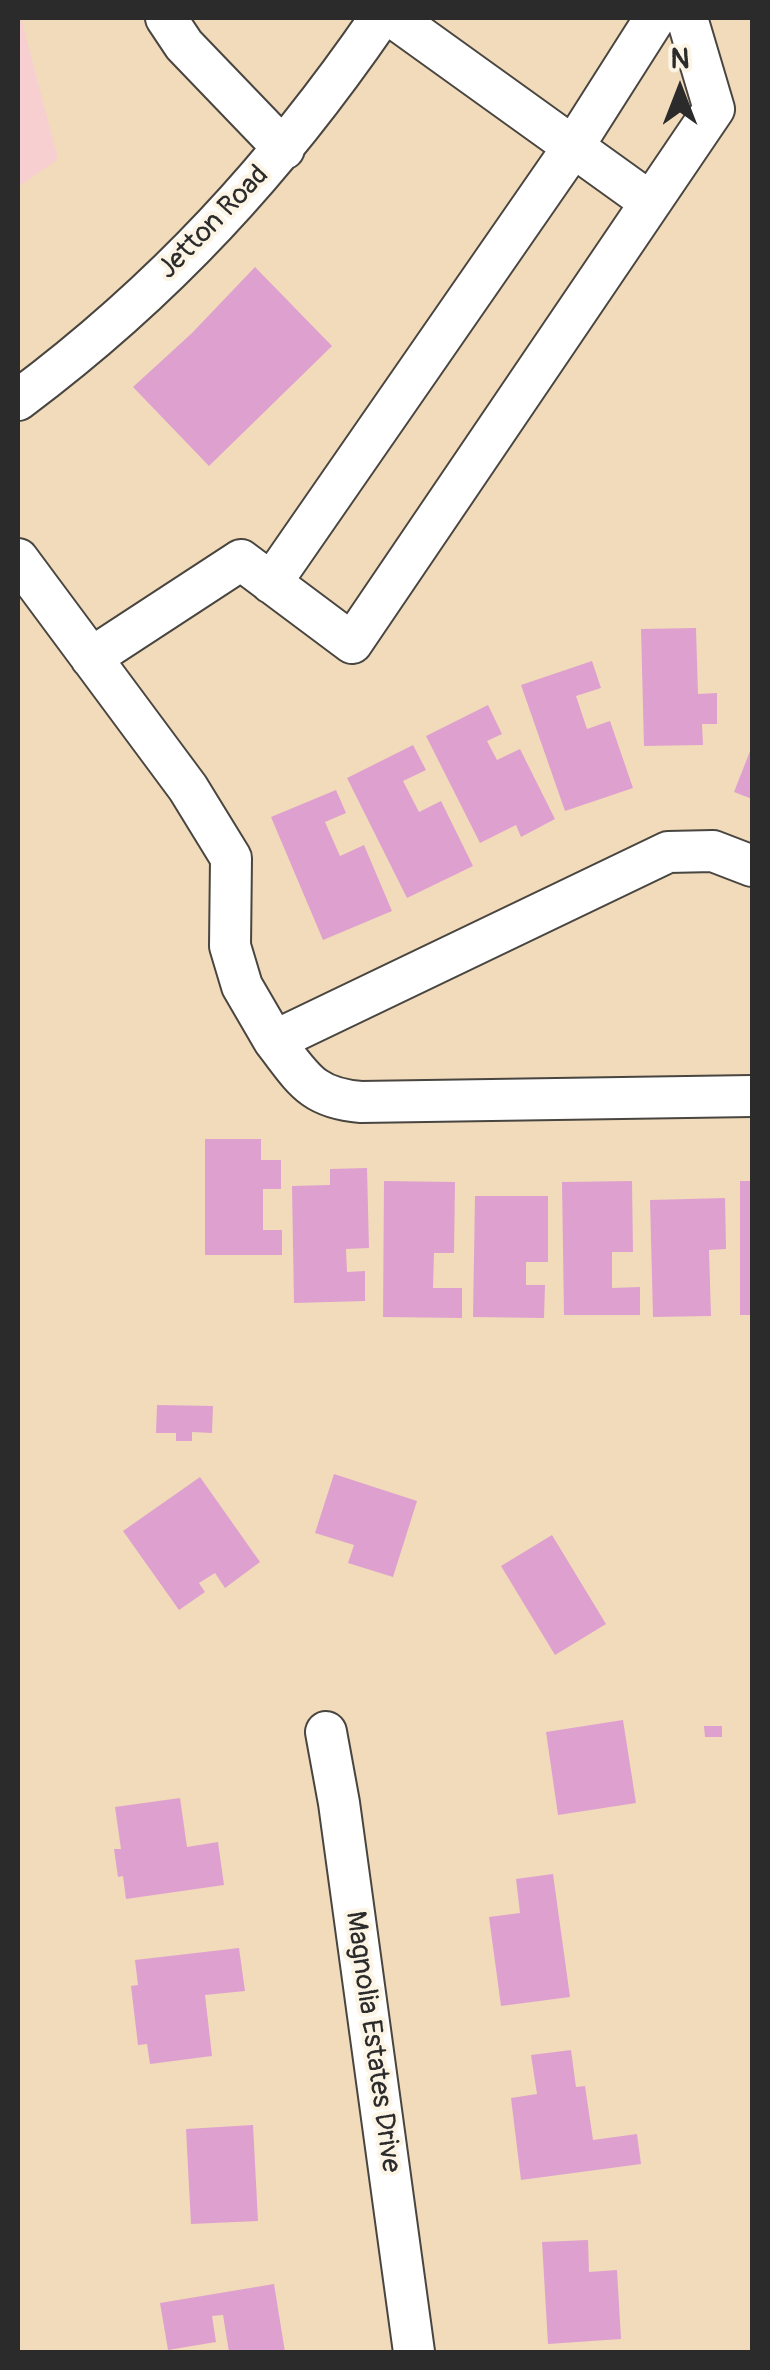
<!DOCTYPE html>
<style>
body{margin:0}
#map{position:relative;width:770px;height:2370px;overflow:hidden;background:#f1dbba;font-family:Pangolin,sans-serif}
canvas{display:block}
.frame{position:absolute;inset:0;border:20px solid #2b2b2b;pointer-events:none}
.north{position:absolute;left:630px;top:40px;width:100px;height:100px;-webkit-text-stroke:8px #fcf5e5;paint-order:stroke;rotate:0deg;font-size:28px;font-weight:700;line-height:40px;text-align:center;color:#2b2b2b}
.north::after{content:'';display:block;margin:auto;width:35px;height:45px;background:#2b2b2b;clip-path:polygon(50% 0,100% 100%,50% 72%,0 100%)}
</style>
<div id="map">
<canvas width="770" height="2370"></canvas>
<div class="frame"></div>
<div class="north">N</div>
</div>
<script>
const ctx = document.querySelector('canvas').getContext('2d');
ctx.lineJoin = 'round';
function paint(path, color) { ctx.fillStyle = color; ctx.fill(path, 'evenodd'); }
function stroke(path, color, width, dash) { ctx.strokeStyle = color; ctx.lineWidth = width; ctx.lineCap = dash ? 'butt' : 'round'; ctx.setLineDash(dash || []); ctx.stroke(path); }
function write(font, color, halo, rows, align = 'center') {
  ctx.font = font + ' Pangolin,sans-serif'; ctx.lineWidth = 8; ctx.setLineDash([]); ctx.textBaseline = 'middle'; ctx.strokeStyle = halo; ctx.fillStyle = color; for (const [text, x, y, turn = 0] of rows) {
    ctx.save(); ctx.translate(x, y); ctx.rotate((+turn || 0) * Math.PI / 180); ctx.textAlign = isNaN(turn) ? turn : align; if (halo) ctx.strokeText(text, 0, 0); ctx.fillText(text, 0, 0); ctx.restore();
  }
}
paint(new Path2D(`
 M 18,18 L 21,18 L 58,159 L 18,187 Z`), '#f7cfd1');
paint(new Path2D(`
 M 255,267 L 332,346 L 209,466 L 133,387 L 192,333 Z
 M 696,628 L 698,694 L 717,693 L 717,724 L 702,724 L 703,745 L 644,746 L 641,629 Z
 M 592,661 L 601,688 L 576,696 L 587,729 L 610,721 L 633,788 L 565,811 L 521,685 Z
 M 488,705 L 502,734 L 487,741 L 497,760 L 520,749 L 555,819 L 521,837 L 516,825 L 480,843 L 426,736 Z
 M 413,745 L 426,770 L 403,781 L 419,812 L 441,801 L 473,866 L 407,898 L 347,778 Z
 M 752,746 L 752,799 L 734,792 Z
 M 336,790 L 346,813 L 325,822 L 340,856 L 364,845 L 392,911 L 323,940 L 271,817 Z
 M 205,1139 L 261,1139 L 261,1160 L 281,1160 L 281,1189 L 263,1189 L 263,1230 L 282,1230 L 282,1255 L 205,1255 Z
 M 367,1168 L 369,1248 L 346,1249 L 347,1272 L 365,1271 L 365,1301 L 294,1303 L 292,1186 L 330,1185 L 330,1169 Z
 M 384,1181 L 455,1182 L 454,1253 L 434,1253 L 433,1288 L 462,1288 L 462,1318 L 383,1317 Z
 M 632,1181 L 633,1252 L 612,1252 L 612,1288 L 640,1287 L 640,1315 L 564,1315 L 562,1182 Z
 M 740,1181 L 752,1181 L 752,1315 L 740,1315 Z
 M 475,1196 L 548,1196 L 548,1262 L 526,1262 L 526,1285 L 545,1285 L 544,1318 L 473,1317 Z
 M 725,1198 L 726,1249 L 709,1250 L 711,1316 L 653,1317 L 650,1200 Z
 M 157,1405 L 213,1406 L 212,1433 L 192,1432 L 192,1441 L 176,1441 L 176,1433 L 156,1433 Z
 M 334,1474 L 417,1501 L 393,1577 L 348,1563 L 354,1545 L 315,1533 Z
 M 200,1477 L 260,1562 L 225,1588 L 215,1573 L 199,1583 L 205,1592 L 179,1610 L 123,1531 Z
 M 552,1535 L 606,1624 L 555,1655 L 501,1566 Z
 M 623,1720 L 636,1803 L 558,1815 L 546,1732 Z
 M 704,1726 L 722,1726 L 722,1737 L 705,1737 Z
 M 180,1798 L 187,1847 L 218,1842 L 224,1885 L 126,1899 L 123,1876 L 118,1877 L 114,1849 L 121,1849 L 115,1807 Z
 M 553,1874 L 570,1997 L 501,2006 L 489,1917 L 520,1913 L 516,1879 Z
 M 239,1948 L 245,1991 L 205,1995 L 212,2056 L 150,2064 L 147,2044 L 138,2045 L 131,1986 L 138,1985 L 135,1960 Z
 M 571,2050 L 576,2087 L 585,2086 L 593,2140 L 637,2134 L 641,2164 L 521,2180 L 511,2098 L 537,2094 L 531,2055 Z
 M 253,2125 L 258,2221 L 191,2224 L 186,2129 Z
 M 588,2240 L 589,2272 L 617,2270 L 621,2339 L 548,2344 L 542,2242 Z
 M 274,2284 L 285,2352 L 229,2352 L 223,2315 L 212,2316 L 216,2342 L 168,2350 L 160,2303 Z`), '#dea1cf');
const minor = new Path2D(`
 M 166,18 L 184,45 L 284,149
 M 394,18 L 650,202
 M 18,400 C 164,291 277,168 380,18
 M 18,559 L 188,788 L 231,858 L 230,946 L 242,986 L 274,1041 L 668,852 L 713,851 L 752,866
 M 271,583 L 573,147 L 655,18
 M 91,658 L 241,560 L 352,643 L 714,109 L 687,18
 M 274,1041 C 303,1078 311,1098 361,1102 L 752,1096
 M 326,1732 L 339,1803 L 414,2352`);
stroke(minor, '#494540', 44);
stroke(minor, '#fff', 40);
write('28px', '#2b2b2b', '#fcf5e5', [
 ["Jetton Road",214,223,-46],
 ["Magnolia Estates Drive",372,2042,82]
]);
</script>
